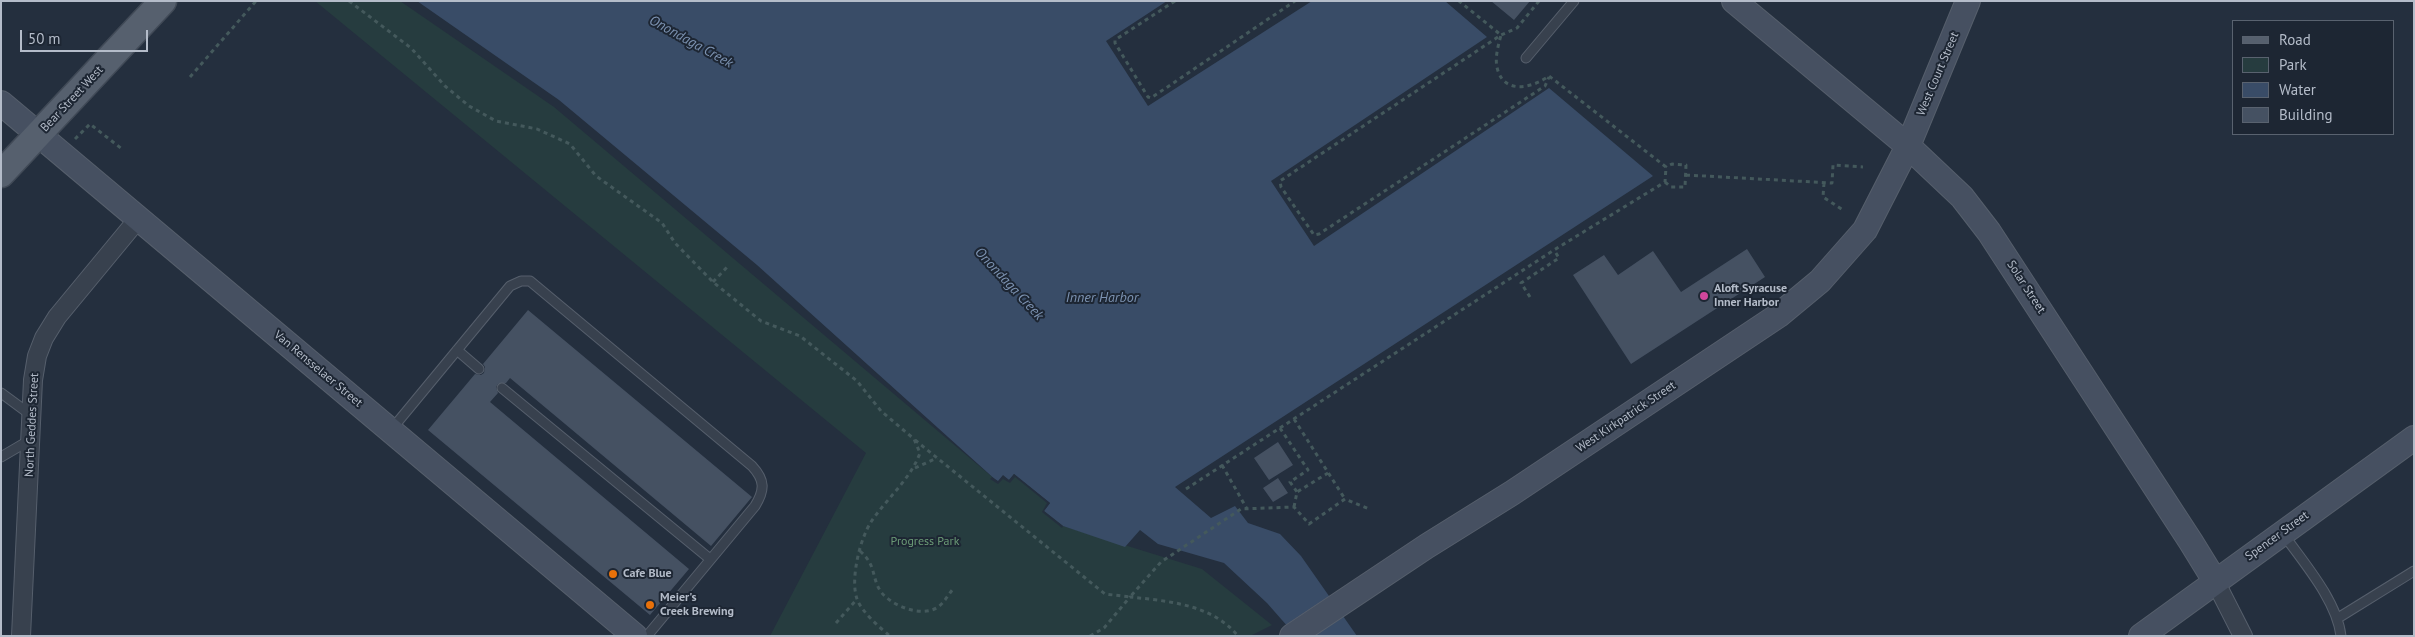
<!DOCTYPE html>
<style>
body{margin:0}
#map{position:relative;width:2415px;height:637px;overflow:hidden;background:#242f3e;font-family:"PT Sans",sans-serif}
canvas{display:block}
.frame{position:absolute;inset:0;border:2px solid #b4bcc9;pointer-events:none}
.legend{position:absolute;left:2232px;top:20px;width:162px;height:115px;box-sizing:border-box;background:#1d2633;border:1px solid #59626f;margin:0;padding:6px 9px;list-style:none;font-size:15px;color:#b4bcc9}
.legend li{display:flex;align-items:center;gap:10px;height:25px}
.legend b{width:25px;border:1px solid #59626f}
.scale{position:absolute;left:20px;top:30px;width:128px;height:22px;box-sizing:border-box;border:2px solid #b4bcc9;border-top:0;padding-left:6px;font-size:15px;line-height:18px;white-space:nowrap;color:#b4bcc9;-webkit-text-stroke:4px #1d2633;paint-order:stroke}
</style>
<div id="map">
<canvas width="2415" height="637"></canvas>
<div class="frame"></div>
<ul class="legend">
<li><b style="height:6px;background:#56606e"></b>Road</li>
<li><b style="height:14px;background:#263c3f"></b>Park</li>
<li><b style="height:14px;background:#394c67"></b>Water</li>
<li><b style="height:14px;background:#455162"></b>Building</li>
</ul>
<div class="scale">50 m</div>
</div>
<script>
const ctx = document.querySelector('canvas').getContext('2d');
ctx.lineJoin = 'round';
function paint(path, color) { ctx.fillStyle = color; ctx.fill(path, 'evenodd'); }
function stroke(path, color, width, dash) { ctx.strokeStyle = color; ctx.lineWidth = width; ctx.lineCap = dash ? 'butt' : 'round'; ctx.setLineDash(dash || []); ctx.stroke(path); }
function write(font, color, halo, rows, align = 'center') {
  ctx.font = font + ' "PT Sans",sans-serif'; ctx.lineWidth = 4; ctx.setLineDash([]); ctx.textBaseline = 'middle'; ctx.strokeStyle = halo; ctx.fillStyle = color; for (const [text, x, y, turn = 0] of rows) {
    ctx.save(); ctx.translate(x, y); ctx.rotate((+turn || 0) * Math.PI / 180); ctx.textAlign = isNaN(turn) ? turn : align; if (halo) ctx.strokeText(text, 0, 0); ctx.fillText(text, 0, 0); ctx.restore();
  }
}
paint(new Path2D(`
 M 315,1 L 400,1 L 554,107 L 997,481 L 1003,475 L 1014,474 L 1050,503 L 1063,526 L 1202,569 L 1272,625 L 1250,636 L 770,636 L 866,453 Z`), '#263c3f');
paint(new Path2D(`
 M 417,1 L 1167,1 L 1106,41 L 1148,106 L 1312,1 L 1445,1 L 1487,37 L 1271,181 L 1314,246 L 1549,88 L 1653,176 L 1175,487 L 1211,518 L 1235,506 L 1248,523 L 1280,534 L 1301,556 L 1357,636 L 1296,636 L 1267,603 L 1224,563 L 1158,544 L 1140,530 L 1125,547 L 1063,526 L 1044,511 L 1050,503 L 1014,474 L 1009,480 L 1003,476 L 998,482 L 757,265 L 559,100 Z`), '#394c67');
paint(new Path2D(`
 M 1014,474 L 1050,503 L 1044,511 L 1063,526 L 1062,528 L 1042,512 L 1047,503 L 1015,477 L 1010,483 L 1003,479 L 998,484 L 990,479 L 992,477 L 998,481 L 1003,475 L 1009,480 Z`), '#242f3e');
paint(new Path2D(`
 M 1491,1 L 1530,1 L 1514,20 Z
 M 1747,249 L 1765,277 L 1631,364 L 1573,275 L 1604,255 L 1618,275 L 1653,251 L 1681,292 Z
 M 528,310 L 752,497 L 711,546 L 510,378 L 506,383 L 498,384 L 496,387 L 498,393 L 490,402 L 689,569 L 650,615 L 428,430 L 475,374 L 481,375 L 484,373 L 485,367 L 483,364 Z
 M 1278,442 L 1293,465 L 1269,480 L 1254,458 Z
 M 1278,478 L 1288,493 L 1273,502 L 1263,488 Z`), '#455162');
const lane = new Path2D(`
 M 1526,58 L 1574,1
 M 457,350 L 479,369
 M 502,388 L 710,559
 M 1,393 L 31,415
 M 391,430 L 510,286 L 521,281 L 530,281 L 752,466 C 765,480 765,490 755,506 L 647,636
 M 1,457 L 30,440
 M 2284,535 C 2304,563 2337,601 2341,636
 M 2338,618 L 2414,571`);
const street = new Path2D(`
 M 2215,581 L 2243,636
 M 21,636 L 33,380 L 37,356 L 44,338 L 57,317 L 138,219`);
const secondary = new Path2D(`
 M 1734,1 L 1908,146 L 1962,197 L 1989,232 L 2191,542 L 2215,581
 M 1,103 L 635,636
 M 1292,636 L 1427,546 L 1512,493 L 1779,315 L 1820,281 L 1865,230 L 1908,146 L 1968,1
 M 2141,636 L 2414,438`);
const primary = new Path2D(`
 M 1,174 L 163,1`);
stroke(lane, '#565f6c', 11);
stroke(street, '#565f6c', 20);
stroke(secondary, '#565f6c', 26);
stroke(primary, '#414a57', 29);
stroke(new Path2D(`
 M 349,1 L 411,48 L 445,86 L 469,106 L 496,121 L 537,129 L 570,144 L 596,176 L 662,223 L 675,243 L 713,282 L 761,321 L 800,336 L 857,381 L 881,411 L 914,439 L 920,453 C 910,480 887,498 871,522 C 860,539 850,579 857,599 C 861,611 880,628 890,636
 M 1175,1 L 1115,40 L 1115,43 L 1148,97 L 1151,98 L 1295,1
 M 1539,1 L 1517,28 L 1501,35 L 1280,181 L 1281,187 L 1314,235 L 1319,234 L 1545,86 L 1549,77
 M 190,77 L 256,1
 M 75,139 L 90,124 L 122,149
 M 1686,175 L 1832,183 L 1833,165 L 1863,167
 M 1665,182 L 1671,187 L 1685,187 L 1686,165 L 1672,164 L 1666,167
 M 1824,183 L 1823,197 L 1843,210
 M 713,282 L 729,265
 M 1530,297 L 1521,283 L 1559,258 L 1554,250
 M 1294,419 L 1345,499
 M 1280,428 L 1308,470 L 1290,482 L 1297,492
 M 915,440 L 1105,594 L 1130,597 L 1161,562 L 1241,509 L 1294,507 L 1309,524 L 1345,499 L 1369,509
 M 1222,465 L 1247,509
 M 915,468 L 937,458
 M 1186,489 L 1554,250 L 1665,182 L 1666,167 L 1549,76 C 1534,87 1506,95 1498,71 C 1494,59 1498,47 1501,35 L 1459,1
 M 1294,507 L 1297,492 L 1328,473
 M 860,551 C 877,566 871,577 881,592 C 892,606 922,618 938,607 C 944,603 948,595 953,589
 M 836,623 L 857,599
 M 1090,636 L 1104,628 L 1130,597 C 1167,601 1212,604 1238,636`), '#44595c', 3, [4, 4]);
stroke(lane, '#38414e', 9);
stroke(street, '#38414e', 18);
stroke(secondary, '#465061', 24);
stroke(primary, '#56606e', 26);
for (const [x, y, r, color] of [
 [1704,296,5,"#d1479c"],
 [613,574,5,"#e8710a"],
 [650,605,5,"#e8710a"]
]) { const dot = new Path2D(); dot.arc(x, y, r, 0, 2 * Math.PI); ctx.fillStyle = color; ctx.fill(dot); stroke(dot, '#1d2633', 2); }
write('12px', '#b4bcc9', '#1d2633', [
 ["West Court Street",1938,74,-67],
 ["Bear Street West",72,99,-47],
 ["Solar Street",2026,287,57],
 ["Van Rensselaer Street",318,369,40],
 ["West Kirkpatrick Street",1626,417,-34],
 ["North Geddes Street",32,425,-87],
 ["Spencer Street",2277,536,-36]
]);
write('bold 12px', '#b4bcc9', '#1d2633', [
 ["Aloft Syracuse",1714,289],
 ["Inner Harbor",1714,303],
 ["Cafe Blue",623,574],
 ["Meier's",660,598],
 ["Creek Brewing",660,612]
], 'left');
write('12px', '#6b9a76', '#1d2633', [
 ["Progress Park",925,542]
]);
write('italic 14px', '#7c92b1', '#1d2633', [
 ["Onondaga Creek",691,42,29],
 ["Onondaga Creek",1009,284,47],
 ["Inner Harbor",1102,298]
]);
</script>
